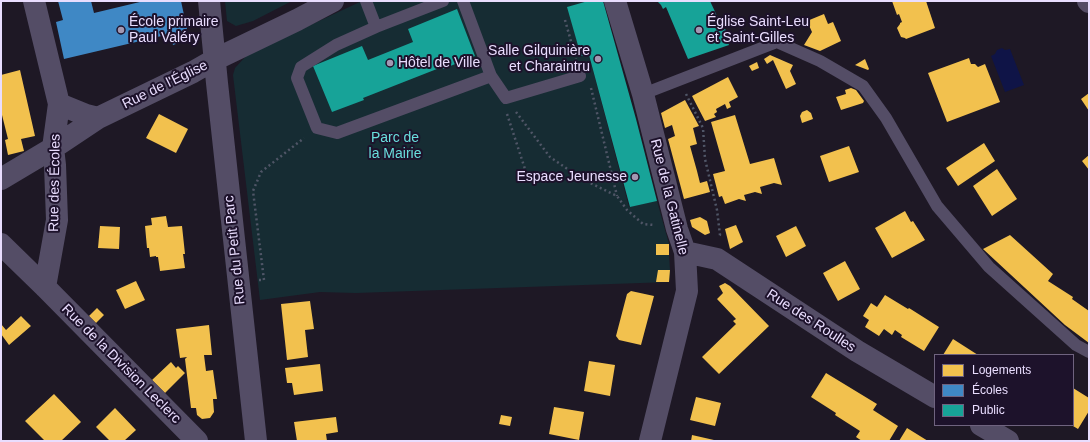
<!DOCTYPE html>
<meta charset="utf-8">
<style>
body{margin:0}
#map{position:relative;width:1090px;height:442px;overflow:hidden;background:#1e1825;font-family:Helvetica,sans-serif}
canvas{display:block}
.frame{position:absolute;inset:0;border:2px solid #e9ddfe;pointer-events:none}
.legend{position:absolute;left:934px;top:354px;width:140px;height:72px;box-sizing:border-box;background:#1d122b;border:1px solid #6f637f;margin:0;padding:5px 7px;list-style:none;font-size:12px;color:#e9ddfe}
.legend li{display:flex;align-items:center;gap:8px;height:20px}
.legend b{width:20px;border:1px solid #6f637f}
</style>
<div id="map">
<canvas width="1090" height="442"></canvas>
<div class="frame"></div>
<ul class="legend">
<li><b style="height:11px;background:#f2c14e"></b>Logements</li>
<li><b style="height:11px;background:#3f88c5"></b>Écoles</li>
<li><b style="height:11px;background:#17a398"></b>Public</li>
</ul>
</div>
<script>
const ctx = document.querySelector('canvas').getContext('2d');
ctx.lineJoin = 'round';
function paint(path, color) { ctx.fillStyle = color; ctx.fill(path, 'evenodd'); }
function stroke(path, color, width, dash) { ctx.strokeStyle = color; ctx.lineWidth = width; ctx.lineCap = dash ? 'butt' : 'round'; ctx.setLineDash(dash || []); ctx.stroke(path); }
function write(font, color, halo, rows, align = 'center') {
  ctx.font = font + ' Helvetica,sans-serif'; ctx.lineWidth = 4; ctx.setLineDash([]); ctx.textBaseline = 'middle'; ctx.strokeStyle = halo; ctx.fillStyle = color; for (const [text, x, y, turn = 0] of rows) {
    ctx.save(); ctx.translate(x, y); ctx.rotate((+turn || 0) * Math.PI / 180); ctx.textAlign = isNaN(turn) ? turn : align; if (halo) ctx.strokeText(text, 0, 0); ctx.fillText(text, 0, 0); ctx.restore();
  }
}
paint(new Path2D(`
 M 225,1 L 292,1 L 253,21 L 236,26 L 227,21 Z
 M 362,1 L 588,1 L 568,7 L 581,56 L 589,55 L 629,207 L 657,201 L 669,244 L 656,244 L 656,255 L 669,255 L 670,270 L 669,282 L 356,293 L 320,292 L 260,300 L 233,75 L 235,68 L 248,54 Z`), '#162c33');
paint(new Path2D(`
 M 1002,48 L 1005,50 L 1010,49 L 1024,85 L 1005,92 L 991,56 L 995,54 L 997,50 Z`), '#0f1447');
paint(new Path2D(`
 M 892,1 L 926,1 L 935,28 L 906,39 L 905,38 L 901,37 L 897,28 L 900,24 L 900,23 L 902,22 L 899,14 L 897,15 Z
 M 824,14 L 828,24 L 833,22 L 841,41 L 820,51 L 804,45 L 812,32 L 807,21 Z
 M 770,55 L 793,65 L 790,71 L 796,84 L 786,89 L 773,60 L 767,64 L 764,59 Z
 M 969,58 L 971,64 L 975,64 L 978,67 L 985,64 L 1000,102 L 947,122 L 928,73 Z
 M 865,59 L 869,69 L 868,70 L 855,65 Z
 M 757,62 L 759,68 L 752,71 L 749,66 Z
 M 20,70 L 35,136 L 21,139 L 24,151 L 8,155 L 5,140 L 8,139 L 1,111 L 1,75 Z
 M 728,77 L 738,97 L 729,102 L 731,107 L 727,109 L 725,104 L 716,109 L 717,112 L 714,114 L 716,117 L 705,121 L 692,96 Z
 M 851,88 L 856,90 L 864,101 L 863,103 L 841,110 L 836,97 L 846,94 L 845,90 Z
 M 1089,93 L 1089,111 L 1081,99 Z
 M 685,100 L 699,126 L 693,128 L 697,144 L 690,146 L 697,171 L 700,183 L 707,181 L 710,192 L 684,199 L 668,139 L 675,136 L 672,125 L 665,128 L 661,113 Z
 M 807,110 L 811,113 L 813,119 L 802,123 L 800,116 L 802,112 Z
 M 159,114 L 188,129 L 176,153 L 146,138 Z
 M 735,115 L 750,164 L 774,158 L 782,185 L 774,183 L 760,187 L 762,194 L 755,192 L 744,195 L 746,201 L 739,199 L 725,204 L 722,196 L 719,197 L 713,174 L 725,171 L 711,122 Z
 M 984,143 L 995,161 L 958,186 L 946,168 Z
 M 849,146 L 859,172 L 829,182 L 820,156 Z
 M 1089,155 L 1089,170 L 1082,161 Z
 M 997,169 L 1017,199 L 992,216 L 973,186 Z
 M 905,211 L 911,222 L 913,221 L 925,240 L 892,258 L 875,228 Z
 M 166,216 L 168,227 L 182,226 L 185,254 L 183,254 L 185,268 L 160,271 L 158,257 L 156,257 L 156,256 L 150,257 L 149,248 L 147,248 L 145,226 L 152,225 L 151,218 Z
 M 700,217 L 707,221 L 710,233 L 705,235 L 692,227 L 690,220 Z
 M 736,225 L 743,242 L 730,249 L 725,229 Z
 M 100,226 L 120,227 L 119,249 L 98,248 Z
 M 796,226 L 806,246 L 786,257 L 776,236 Z
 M 1010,235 L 1053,274 L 1048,281 L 1073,297 L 1072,299 L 1089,311 L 1089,343 L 1065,325 L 983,249 Z
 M 656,244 L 669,244 L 669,255 L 656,255 Z
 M 845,261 L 860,289 L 838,301 L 823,273 Z
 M 658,270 L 670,270 L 669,282 L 656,282 Z
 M 136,281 L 145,300 L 125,309 L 116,290 Z
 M 725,283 L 730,286 L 769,326 L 719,374 L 702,357 L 736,324 L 733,321 L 736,319 L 717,299 L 723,293 L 719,286 Z
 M 631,291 L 654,296 L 641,345 L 619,340 L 616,336 L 627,294 Z
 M 885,295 L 908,309 L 909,308 L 939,327 L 924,351 L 901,337 L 902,335 L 895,330 L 892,335 L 884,329 L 879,336 L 865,327 L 869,320 L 863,316 L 871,303 L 877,307 Z
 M 310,301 L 314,329 L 305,330 L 308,357 L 287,360 L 281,304 Z
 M 97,308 L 104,315 L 96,323 L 89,316 Z
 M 21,316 L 31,326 L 9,345 L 1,334 L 1,324 L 6,330 Z
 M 209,325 L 212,355 L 204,355 L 206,371 L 213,370 L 217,399 L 213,399 L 214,412 L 210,418 L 202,419 L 197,415 L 196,408 L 191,408 L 185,359 L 187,357 L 180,358 L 176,329 Z
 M 953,339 L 978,355 L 943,355 Z
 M 589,361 L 615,365 L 610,396 L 584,391 Z
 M 171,362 L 176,368 L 178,366 L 185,373 L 165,393 L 152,380 Z
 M 320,364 L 323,391 L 294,395 L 292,383 L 287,383 L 285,368 Z
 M 826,373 L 877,404 L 873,410 L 898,426 L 889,441 L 862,441 L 856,437 L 860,431 L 835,415 L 836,413 L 811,397 Z
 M 1073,388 L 1089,398 L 1089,411 L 1078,429 L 1073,426 Z
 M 54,394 L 81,422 L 61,441 L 45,441 L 25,421 Z
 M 696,397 L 721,403 L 715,426 L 690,420 Z
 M 554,407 L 584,412 L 579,440 L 549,434 Z
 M 115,408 L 136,430 L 124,441 L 110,441 L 96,427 Z
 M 501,415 L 512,417 L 510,426 L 499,424 Z
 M 336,417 L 338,432 L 326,434 L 327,441 L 297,441 L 294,422 Z
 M 907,428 L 928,441 L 899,441 Z
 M 692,435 L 714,440 L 714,441 L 691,441 Z`), '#f2c14e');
paint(new Path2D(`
 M 58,1 L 91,1 L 94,13 L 144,1 L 181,1 L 187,29 L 181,31 L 184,41 L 173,45 L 170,34 L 64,59 L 56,22 L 63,20 Z`), '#3f88c5');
paint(new Path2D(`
 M 588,1 L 603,1 L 636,119 L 657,201 L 630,207 L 589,55 L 581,56 L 567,7 Z
 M 657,1 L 710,1 L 718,18 L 721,17 L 722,20 L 719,21 L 723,30 L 725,29 L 727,32 L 724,33 L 729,45 L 688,59 L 666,7 L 663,9 L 661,5 Z
 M 457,9 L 475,56 L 443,69 L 442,67 L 363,98 L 364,100 L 332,112 L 313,66 L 362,46 L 368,60 L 413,42 L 408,29 Z`), '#17a398');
stroke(new Path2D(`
 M 565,20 L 576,59
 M 591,88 L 617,196
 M 686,94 L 703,128 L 705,159 L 717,210 L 720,235 L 718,236
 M 516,112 L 550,157 L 582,179 L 617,196 L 627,210 L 643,224 L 654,225
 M 507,114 L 525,169
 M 259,280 L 264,280 L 253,191 L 261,172 L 304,138`), '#505667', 2.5, [2, 3]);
stroke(new Path2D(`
 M 366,1 L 376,27 L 443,1
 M 463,1 L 491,76 L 506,98 L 580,76
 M 376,27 L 336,45 L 301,67 L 297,78 L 317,128 L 337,133 L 491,76
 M 643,94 L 777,42 L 820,61 L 863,86 L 886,118 L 937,206 L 989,267 L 1076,345 L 1089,352`), '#544d66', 12);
stroke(new Path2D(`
 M 34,1 L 59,104 L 53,148 L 55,165 L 57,220 L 45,287
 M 209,1 L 217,83 L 256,441
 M 615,1 L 643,94 L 677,229 L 685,252 L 687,291 L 650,441
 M 1088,1 L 1089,2
 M 59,104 L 86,115 L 98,118
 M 1,179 L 53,148 L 98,118 L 193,72 L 214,60 L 297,20 L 333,1
 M 1,244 L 45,287 L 197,441
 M 685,252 L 717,259 L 857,351 L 935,397
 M 981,425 L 1008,441`), '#544d66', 22);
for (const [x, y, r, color] of [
 [121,30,4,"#a298b2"],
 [699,30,4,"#a298b2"],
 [598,59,4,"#a298b2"],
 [390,63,4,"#a298b2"],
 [635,177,4,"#a298b2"]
]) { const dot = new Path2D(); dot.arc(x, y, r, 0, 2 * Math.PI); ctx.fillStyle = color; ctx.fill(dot); stroke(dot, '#1d122b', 1.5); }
write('14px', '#e9ddfe', '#1d122b', [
 ["École primaire",129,22],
 ["Paul Valéry",129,38],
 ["Église Saint-Leu",707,22],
 ["et Saint-Gilles",707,38],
 ["Salle Gilquinière",590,51,"right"],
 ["et Charaintru",590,67,"right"],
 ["Hôtel de Ville",398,63],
 ["Espace Jeunesse",627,177,"right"]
], 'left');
write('14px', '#e9ddfe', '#1d122b', [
 ["Rue de l'Église",165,85,-26],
 ["Rue des Écoles",55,183,-89],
 ["Rue de la Gatinelle",669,197,76],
 ["Rue du Petit Parc",235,250,-96],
 ["Rue des Roulles",811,321,33],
 ["Rue de la Division Leclerc",121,364,45]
]);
write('14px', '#69dedd', '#1d122b', [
 ["Parc de",395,138],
 ["la Mairie",395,154]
]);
</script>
